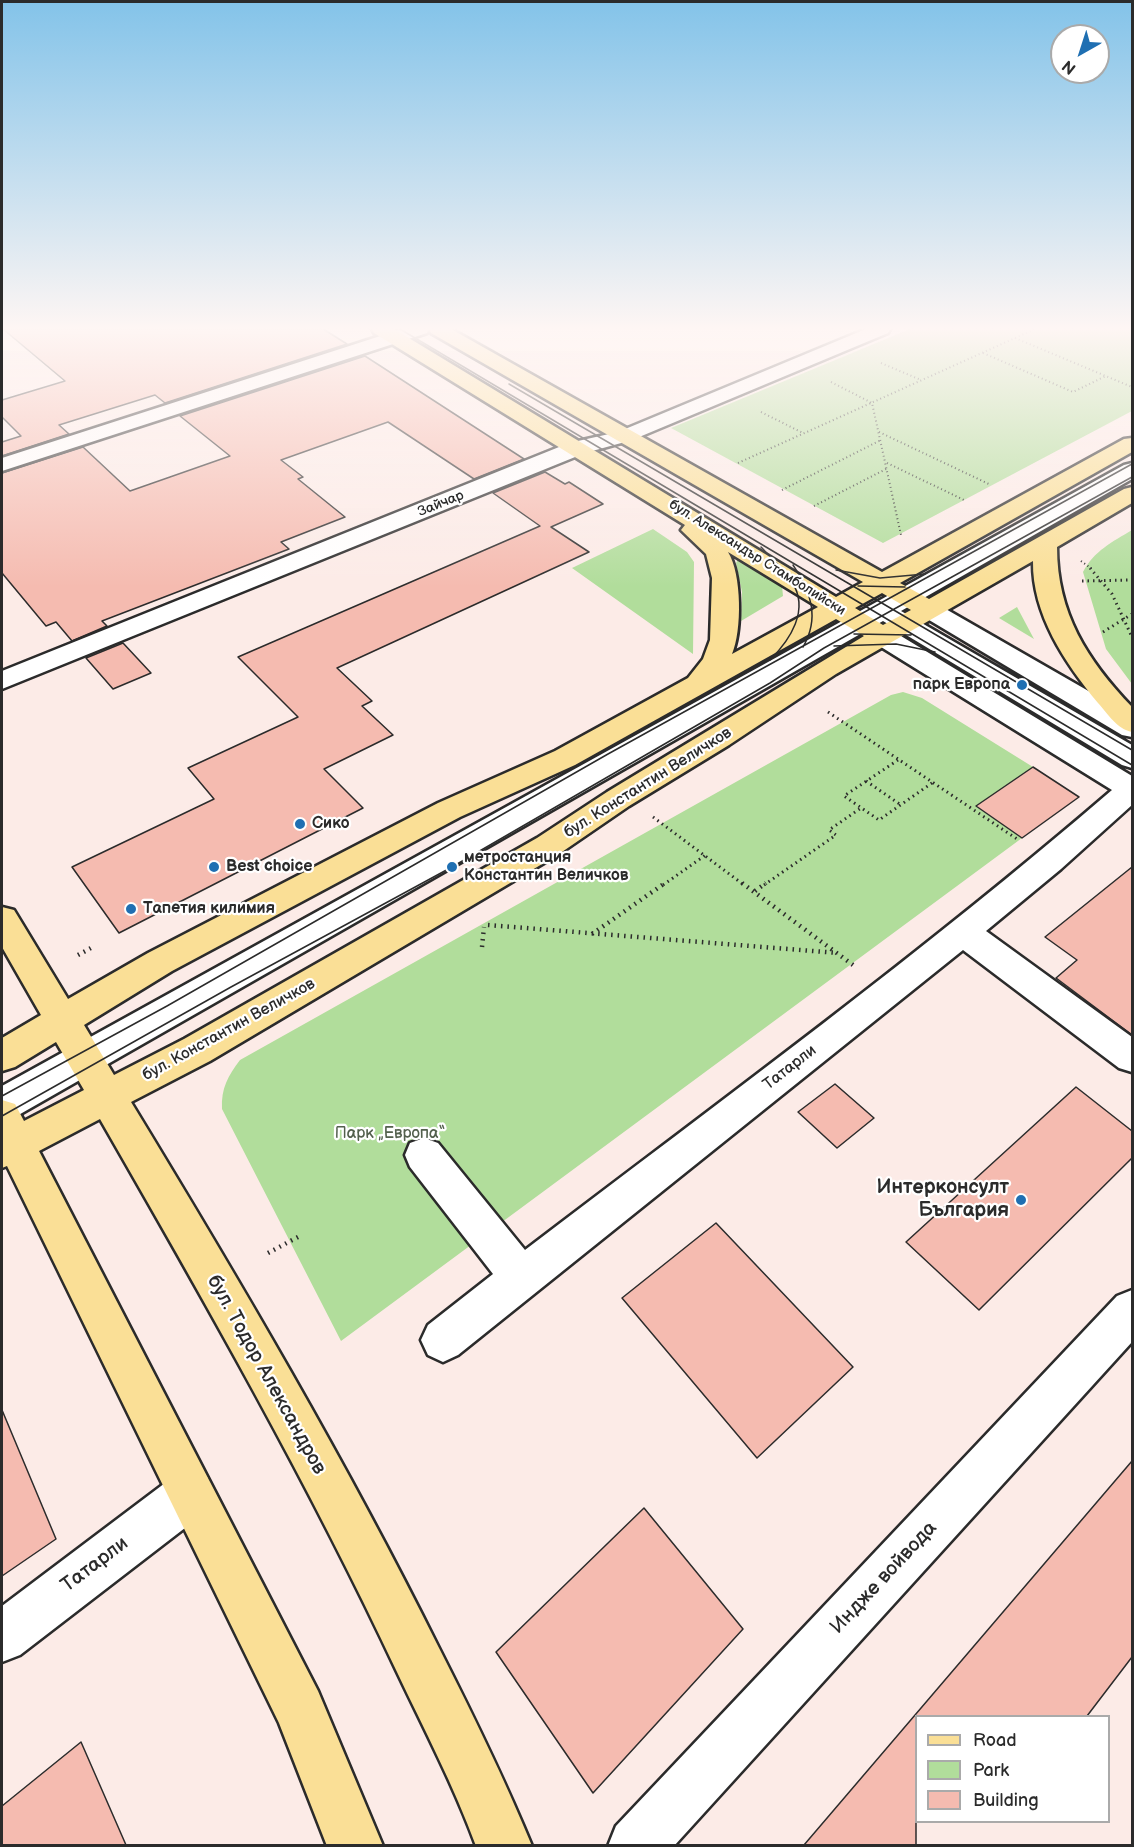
<!DOCTYPE html>
<meta charset="utf-8">
<style>
body{margin:0}
#map{position:relative;width:1134px;height:1847px;overflow:hidden;background:#fcebe7;font-family:"Balsamiq Sans",sans-serif}
canvas{display:block}
.frame{position:absolute;inset:0;border:3px solid #2b2b2b;pointer-events:none}
.legend{position:absolute;left:915px;top:1715px;width:195px;height:108px;box-sizing:border-box;background:#fff;border:2px solid #aaa;margin:0;padding:8px 10px;list-style:none;font-size:18px;color:#2b2b2b}
.legend li{display:flex;align-items:center;gap:12px;height:30px}
.legend b{width:30px;border:2px solid #aaa}
.north{position:absolute;left:1050px;top:24px;width:60px;height:60px;box-sizing:border-box;background:#fff;border:2px solid #aaa;border-radius:50%;rotate:219deg;font-size:16px;font-weight:700;line-height:24px;text-align:center;color:#2b2b2b}
.north::after{content:'';display:block;margin:auto;width:21px;height:27px;background:#1f6fb2;clip-path:polygon(50% 0,100% 100%,50% 72%,0 100%)}
</style>
<div id="map">
<canvas width="1134" height="1847"></canvas>
<div class="frame"></div>
<ul class="legend">
<li><b style="height:8px;background:#fadf96"></b>Road</li>
<li><b style="height:16px;background:#b1dd9b"></b>Park</li>
<li><b style="height:16px;background:#f5bbb0"></b>Building</li>
</ul>
<div class="north">N</div>
</div>
<script>
const ctx = document.querySelector('canvas').getContext('2d');
ctx.lineJoin = 'round';
function paint(path, color) { ctx.fillStyle = color; ctx.fill(path, 'evenodd'); }
function stroke(path, color, width, dash) { ctx.strokeStyle = color; ctx.lineWidth = width; ctx.lineCap = dash ? 'butt' : 'round'; ctx.setLineDash(dash || []); ctx.stroke(path); }
function write(font, color, halo, rows, align = 'center') {
  ctx.font = font + ' "Balsamiq Sans",sans-serif'; ctx.lineWidth = 4.5; ctx.setLineDash([]); ctx.textBaseline = 'middle'; ctx.strokeStyle = halo; ctx.fillStyle = color; for (const [text, x, y, turn = 0] of rows) {
    ctx.save(); ctx.translate(x, y); ctx.rotate((+turn || 0) * Math.PI / 180); ctx.textAlign = isNaN(turn) ? turn : align; if (halo) ctx.strokeText(text, 0, 0); ctx.fillText(text, 0, 0); ctx.restore();
  }
}
paint(new Path2D(`
 M 910,329 L 1132,329 L 1132,411 L 883,543 L 671,428 Z
 M 653,529 L 687,552 L 694,562 L 693,654 L 572,568 Z
 M 1132,530 L 1132,684 L 1106,649 L 1083,572 C 1094,551 1112,542 1132,530 Z
 M 739,558 L 771,575 L 782,586 L 783,596 L 741,621 L 742,592 L 736,563 Z
 M 1017,607 L 1034,639 L 999,618 Z
 M 903,692 L 922,698 L 1033,767 L 976,806 L 1022,838 L 341,1341 L 222,1109 C 221,1088 228,1076 240,1060 L 891,695 Z`), '#b1dd9b');
const building = new Path2D(`
 M 3,329 L 323,329 L 347,344 L 165,403 L 155,395 L 59,425 L 69,434 L 2,456 L 2,442 L 21,436 L 2,417 L 2,400 L 65,381 Z
 M 365,356 L 524,459 L 474,479 L 388,422 L 281,460 L 303,477 L 298,479 L 345,517 L 281,542 L 289,549 L 102,621 L 107,626 L 72,641 L 56,622 L 46,626 L 2,573 L 2,473 L 83,447 L 130,491 L 230,456 L 180,416 Z
 M 545,472 L 565,484 L 569,482 L 603,504 L 551,527 L 589,552 L 337,668 L 372,701 L 362,706 L 393,735 L 324,769 L 363,808 L 119,933 L 72,867 L 214,799 L 188,768 L 298,717 L 238,657 L 540,526 L 493,493 Z
 M 123,643 L 151,673 L 113,689 L 86,658 Z
 M 1033,767 L 1079,797 L 1022,838 L 976,806 Z
 M 1132,867 L 1132,1035 L 1056,978 L 1077,960 L 1045,937 Z
 M 835,1084 L 874,1118 L 837,1148 L 798,1112 Z
 M 1076,1087 L 1132,1131 L 1132,1158 L 979,1310 L 906,1242 Z
 M 716,1223 L 853,1367 L 757,1458 L 622,1298 Z
 M 2,1410 L 56,1539 L 2,1576 Z
 M 1132,1461 L 1132,1657 L 1087,1716 L 916,1716 L 916,1845 L 804,1845 Z
 M 644,1508 L 743,1629 L 593,1793 L 496,1652 Z
 M 81,1742 L 126,1845 L 2,1845 L 2,1806 Z`);
paint(building, '#f5bbb0');
stroke(building, '#2b2b2b', 1.5);
const minor = new Path2D(`
 M 402,329 L 429,329 L 427,333 L 2,471 L 2,458 Z
 M 866,329 L 890,329 L 888,333 L 632,440 L 585,453 L 2,689 L 2,671 L 569,443 L 618,432 Z
 M 1132,463 L 1132,479 L 901,611 L 1132,745 L 1132,768 L 1122,765 L 883,621 L 15,1117 L 2,1121 L 2,1086 L 1124,465 Z
 M 928,601 L 937,604 L 1132,716 L 1132,737 L 1122,735 L 919,614 L 915,609 L 919,604 Z
 M 882,628 L 891,630 L 1132,776 L 1132,805 L 1061,869 L 986,931 L 1132,1037 L 1132,1072 L 1119,1068 L 963,950 L 458,1355 L 443,1362 L 428,1355 L 421,1340 L 428,1325 L 493,1274 L 410,1167 L 405,1155 L 410,1143 L 424,1138 L 438,1143 L 525,1250 C 723,1099 924,952 1112,790 L 873,642 L 869,636 L 873,630 Z
 M 1132,1290 L 1132,1342 L 674,1846 L 608,1846 L 616,1826 L 1117,1296 Z
 M 190,1471 L 207,1477 L 213,1494 L 207,1511 L 20,1655 L 2,1662 L 2,1606 L 173,1477 Z`);
const major = new Path2D(`
 M 372,329 L 394,329 L 836,597 L 863,582 L 431,333 L 429,329 L 451,329 L 882,572 L 1124,439 L 1132,438 L 1132,452 L 900,583 L 929,599 L 1124,489 L 1132,487 L 1132,503 L 1057,547 C 1057,613 1087,660 1132,707 L 1132,732 C 1117,729 1108,714 1098,703 C 1065,663 1032,614 1033,561 L 836,674 L 729,745 L 629,806 L 559,854 L 210,1061 L 131,1102 C 240,1281 346,1461 439,1648 C 472,1713 504,1778 532,1846 L 476,1846 C 454,1786 424,1729 397,1672 C 308,1482 204,1300 100,1119 L 39,1151 L 318,1691 L 383,1846 L 327,1846 L 279,1723 L 7,1166 L 2,1168 L 2,1100 L 15,1104 L 24,1121 L 84,1090 L 56,1042 L 15,1067 L 2,1071 L 2,1038 L 41,1015 L 2,947 L 2,907 L 14,910 L 68,999 L 148,953 L 438,803 L 555,751 L 688,678 L 703,659 L 710,640 L 712,578 L 706,554 L 681,530 L 685,525 L 374,333 ZM 728,552 L 818,607 L 732,654 C 742,631 742,574 728,552 ZM 882,593 L 911,610 L 883,625 L 855,608 ZM 836,619 L 864,636 L 607,792 L 537,838 L 184,1039 L 114,1075 L 84,1025 L 172,971 L 460,817 L 575,765 Z`);
stroke(minor, '#2b2b2b', 5);
stroke(major, '#2b2b2b', 5);
stroke(new Path2D(`
 M 1015,338 L 1132,387
 M 983,353 L 1073,392 L 1106,376
 M 881,363 L 921,380
 M 831,382 L 872,403 L 901,535
 M 761,412 L 803,433
 M 879,432 L 991,485
 M 738,463 L 1035,329
 M 887,463 L 964,500
 M 782,490 L 881,440
 M 814,506 L 888,468
 M 1081,561 L 1092,569`), '#2b2b2b', 2, [1, 3]);
stroke(new Path2D(`
 M 1090,568 L 1112,594 L 1132,637
 M 1082,581 L 1132,580
 M 1103,632 L 1132,614
 M 828,712 L 1017,839
 M 898,760 L 844,796 L 879,820 L 932,783
 M 866,781 L 901,805
 M 653,817 L 744,885
 M 663,885 L 707,854
 M 764,885 L 836,835 L 829,830 L 861,808`), '#2b2b2b', 3, [1.5, 4]);
stroke(new Path2D(`
 M 742,883 L 857,968
 M 755,891 L 766,883
 M 488,925 L 838,953
 M 592,934 L 665,883
 M 482,947 L 484,927
 M 78,955 L 91,948
 M 268,1253 L 298,1237`), '#2b2b2b', 4.5, [1.5, 5]);
paint(minor, '#fff');
paint(major, '#fadf96');
stroke(new Path2D(`
 M 400,329 L 1132,765
 M 509,384 L 1132,750
 M 761,547 C 771,558 784,569 792,582 C 810,610 790,640 770,660
 M 793,565 C 811,591 820,618 803,647
 M 836,570 L 880,578 L 925,574
 M 858,586 L 905,587
 M 854,634 L 911,635
 M 834,646 L 896,644 L 935,652
 M 2,1096 L 167,1006 L 608,754 L 1132,464
 M 2,1116 L 231,987 L 452,867 L 770,683 L 824,648 L 1132,477`), '#2b2b2b', 1.5);
const sky = ctx.createLinearGradient(0, 0, 0, 587);
sky.addColorStop(0, '#83c3e9');
sky.addColorStop(0.56, '#fef6f4');
sky.addColorStop(1, '#fef6f400');
ctx.fillStyle = sky;
ctx.fillRect(0, 0, 1134, 587);
for (const [x, y, r, color] of [
 [1022,685,6,"#1f6fb2"],
 [300,824,6,"#1f6fb2"],
 [214,867,6,"#1f6fb2"],
 [452,867,6,"#1f6fb2"],
 [131,909,6,"#1f6fb2"],
 [1021,1200,6,"#1f6fb2"]
]) { const dot = new Path2D(); dot.arc(x, y, r, 0, 2 * Math.PI); ctx.fillStyle = color; ctx.fill(dot); stroke(dot, '#fff', 2); }
write('14px', '#2b2b2b', '#fff', [
 ["Зайчар",441,504,-22],
 ["бул. Александър Стамболийски",757,558,32]
]);
write('bold 16px', '#2b2b2b', '#fff', [
 ["парк Европа",1010,685,"right"],
 ["Сико",312,824],
 ["метростанция",464,858],
 ["Константин Величков",464,876],
 ["Best choice",226,867],
 ["Тапетия килимия",143,909]
], 'left');
write('16px', '#2b2b2b', '#fff', [
 ["бул. Константин Величков",648,783,-32],
 ["бул. Константин Величков",229,1030,-29],
 ["Татарли",790,1068,-38]
]);
write('16px', '#53604d', '#fff', [
 ["Парк „Европа“",390,1134]
]);
write('bold 20px', '#2b2b2b', '#fff', [
 ["Интерконсулт",1009,1188],
 ["България",1009,1211]
], 'right');
write('20px', '#2b2b2b', '#fff', [
 ["бул. Тодор Александров",266,1375,61],
 ["Татарли",95,1565,-37],
 ["Индже войвода",884,1578,-47]
]);
</script>
